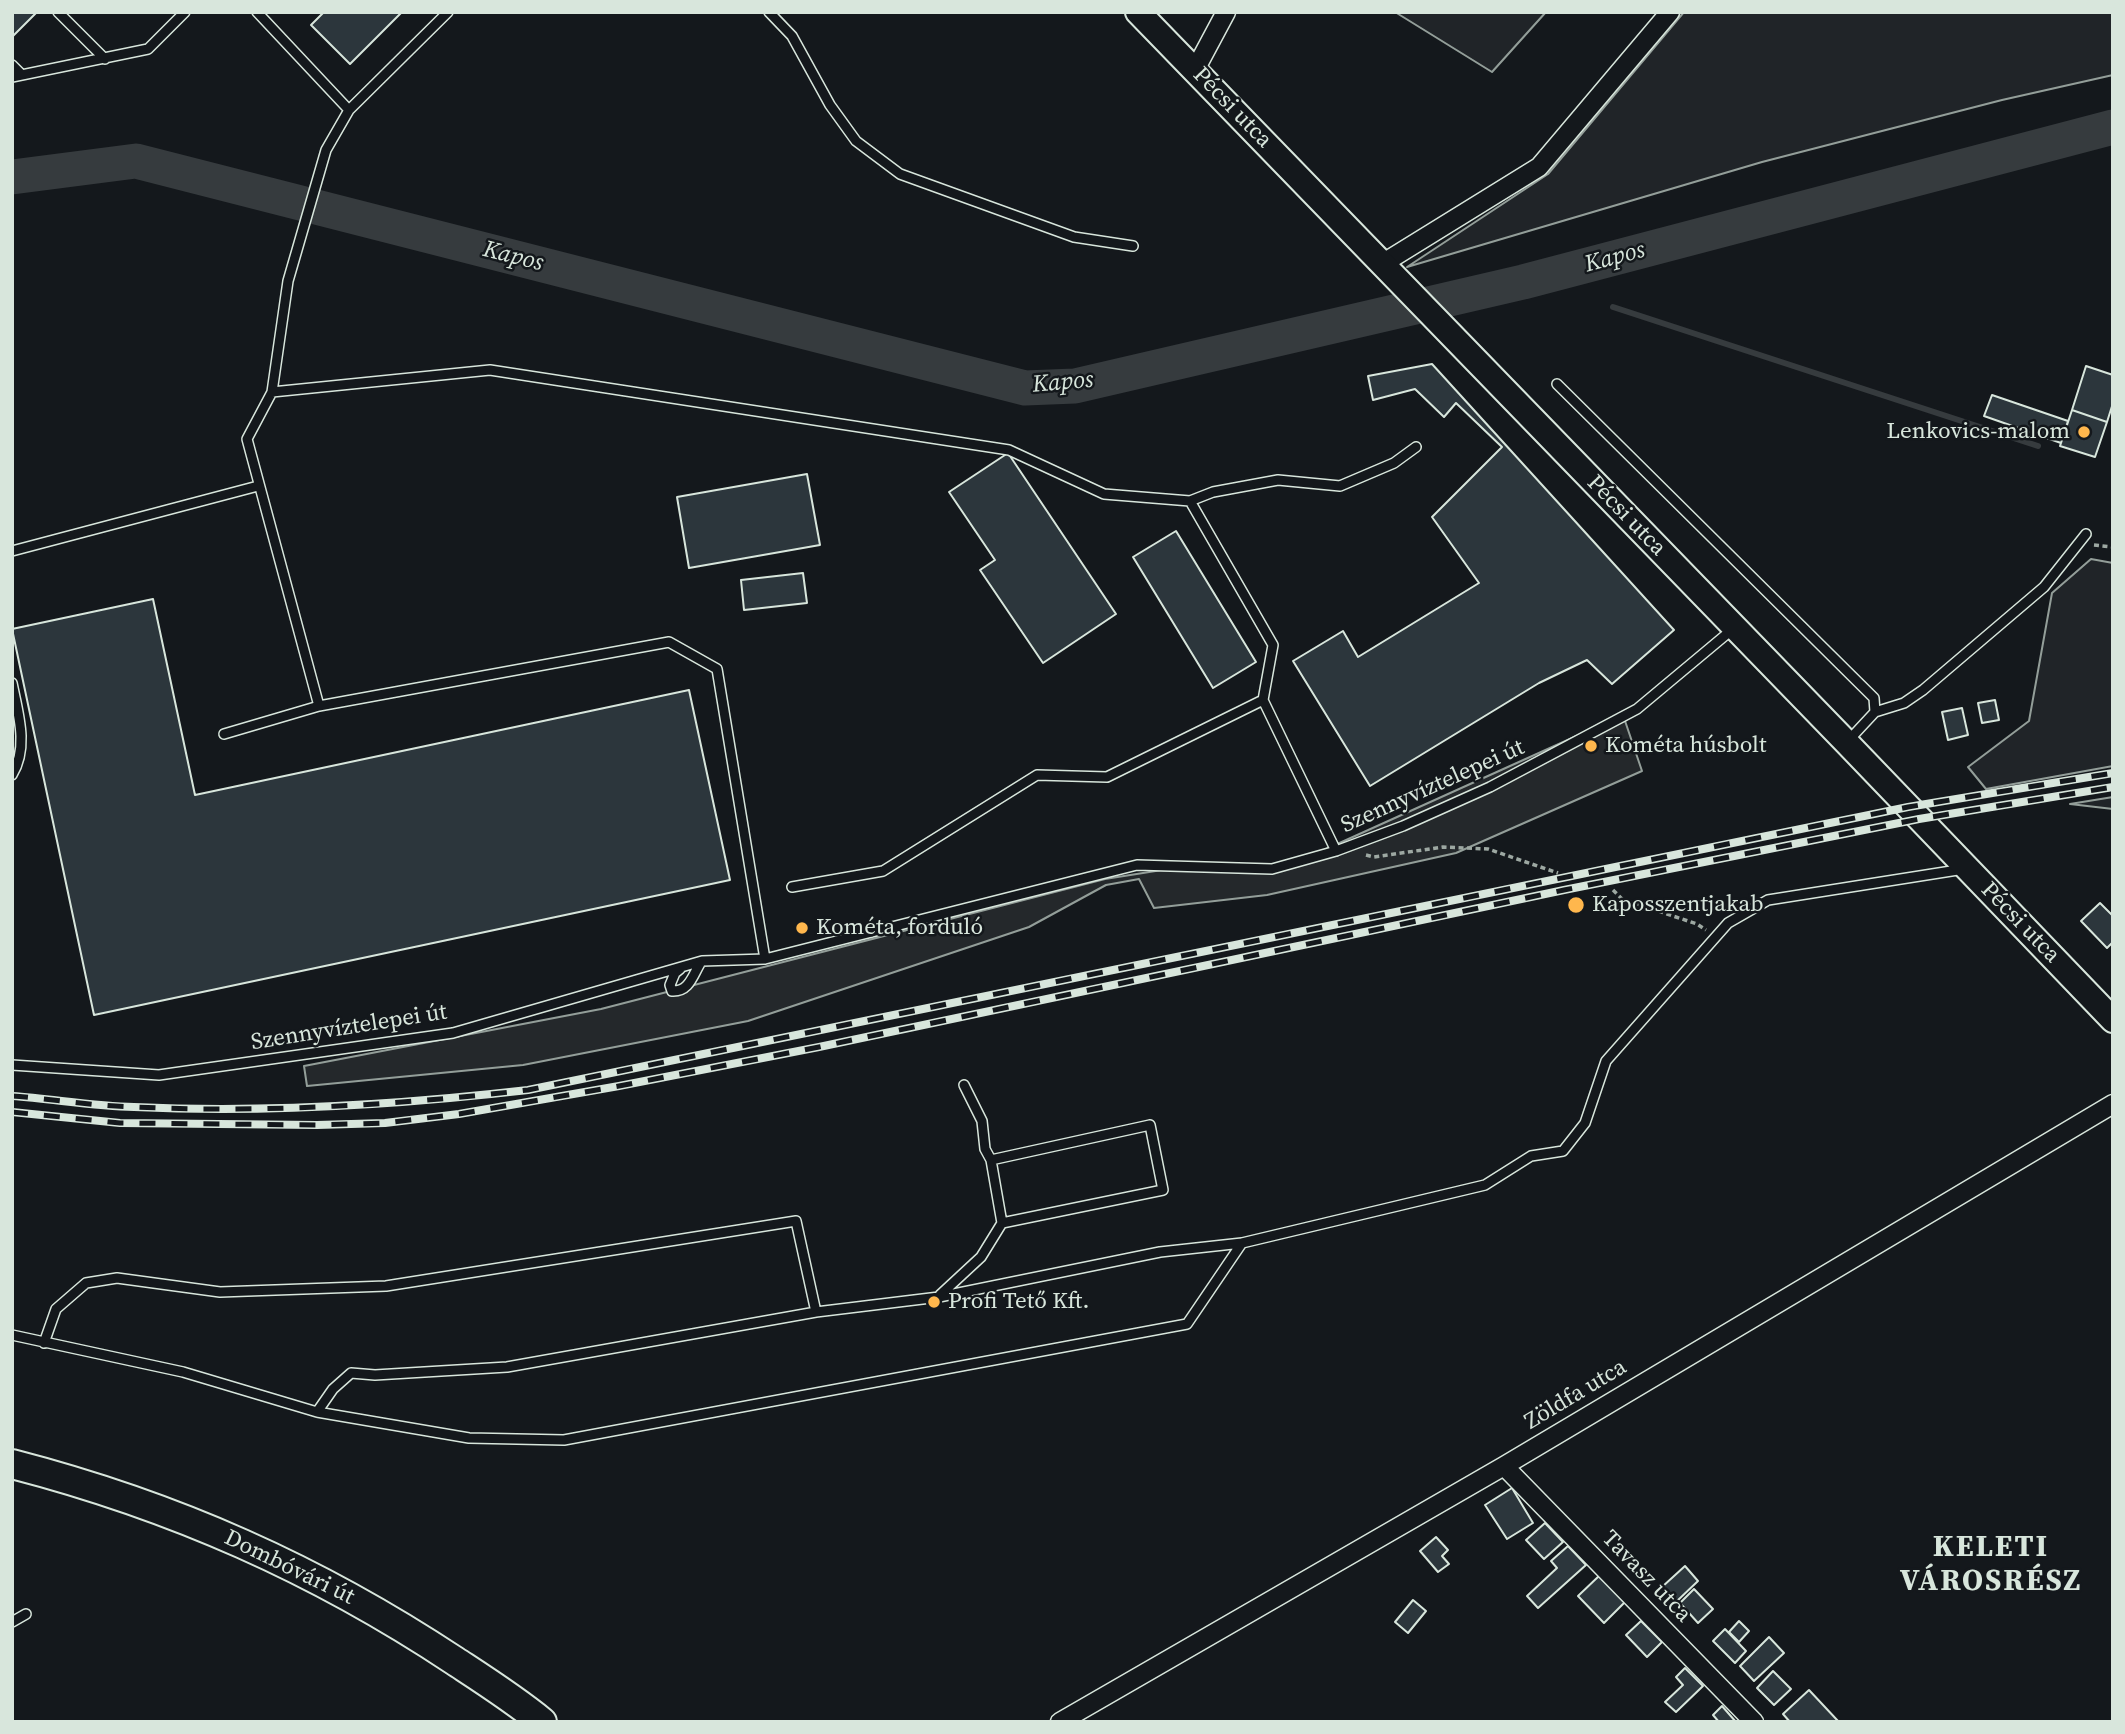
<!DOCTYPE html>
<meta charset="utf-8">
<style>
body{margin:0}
#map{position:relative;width:2125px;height:1734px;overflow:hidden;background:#14181c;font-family:"Source Serif 4",serif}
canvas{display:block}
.frame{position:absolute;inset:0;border:14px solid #d8e6dc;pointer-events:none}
</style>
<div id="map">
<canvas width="2125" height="1734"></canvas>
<div class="frame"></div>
</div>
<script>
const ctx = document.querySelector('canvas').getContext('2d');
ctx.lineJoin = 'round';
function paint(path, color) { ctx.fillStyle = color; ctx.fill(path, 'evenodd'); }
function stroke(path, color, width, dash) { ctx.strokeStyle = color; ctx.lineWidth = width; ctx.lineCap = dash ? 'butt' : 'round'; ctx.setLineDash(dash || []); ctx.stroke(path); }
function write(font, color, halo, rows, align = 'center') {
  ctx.font = font + ' "Source Serif 4",serif'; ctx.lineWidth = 5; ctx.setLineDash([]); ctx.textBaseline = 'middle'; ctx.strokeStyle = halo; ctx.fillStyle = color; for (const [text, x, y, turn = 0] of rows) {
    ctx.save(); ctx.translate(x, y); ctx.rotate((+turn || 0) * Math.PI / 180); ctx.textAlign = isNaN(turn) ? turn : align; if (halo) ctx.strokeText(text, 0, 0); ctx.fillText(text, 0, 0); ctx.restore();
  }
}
const green = new Path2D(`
 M 1395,12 L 1546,12 L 1492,72 Z
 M 1684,12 L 2113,12 L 2113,75 L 2002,100 L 1762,162 L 1407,267 L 1548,174 Z
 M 2091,559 L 2113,563 L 2113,766 L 1986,789 L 1968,767 L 2029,721 L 2052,593 Z
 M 2113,797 L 2113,809 L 2070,804 Z`);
paint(green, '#202428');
stroke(green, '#939e99', 2);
const parking = new Path2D(`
 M 1623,715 L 1642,771 L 1456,853 L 1267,895 L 1154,908 L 1139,879 L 1106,885 L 1029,927 L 748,1021 L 523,1065 L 307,1086 L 304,1066 L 601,1009 L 1105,879 L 1162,870 L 1273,873 Z`);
paint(parking, '#24282b');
stroke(parking, '#939e99', 2);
stroke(new Path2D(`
 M 1613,307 L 2038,446`), '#363b3e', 6);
stroke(new Path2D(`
 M 12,177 L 136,161 L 1025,388 L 1075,386 L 1523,282 L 2113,127`), '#363b3e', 35);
const building = new Path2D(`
 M 12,12 L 37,12 L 12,37 Z
 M 324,12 L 402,12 L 350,64 L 311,25 Z
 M 1432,364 L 1674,630 L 1612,684 L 1587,660 L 1539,683 L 1370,786 L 1293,661 L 1343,631 L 1358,657 L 1479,583 L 1432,517 L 1502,447 L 1456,403 L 1444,417 L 1415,389 L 1373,400 L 1368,376 Z
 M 2086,366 L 2113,375 L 2113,403 L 2107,422 L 2072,410 Z
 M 1992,395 L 2068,421 L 2061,443 L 1984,416 Z
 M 2072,410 L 2107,422 L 2095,457 L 2060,446 Z
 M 1008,453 L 1116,614 L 1043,663 L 980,570 L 995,560 L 949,492 Z
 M 807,474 L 820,545 L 689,568 L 677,497 Z
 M 1176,531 L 1256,662 L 1213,688 L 1133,557 Z
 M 803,573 L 807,603 L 744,610 L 741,580 Z
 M 153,599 L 195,795 L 689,690 L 730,880 L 94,1015 L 12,629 Z
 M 1995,700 L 1999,720 L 1982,723 L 1978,703 Z
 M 1962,708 L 1968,735 L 1948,740 L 1942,712 Z
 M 2100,903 L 2113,916 L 2113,942 L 2107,948 L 2081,921 Z
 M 1512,1488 L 1533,1523 L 1507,1539 L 1485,1505 Z
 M 1545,1523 L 1563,1542 L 1544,1559 L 1526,1540 Z
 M 1436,1537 L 1448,1550 L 1442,1556 L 1449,1564 L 1438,1572 L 1420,1551 Z
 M 1568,1546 L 1586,1565 L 1538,1608 L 1527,1596 L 1557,1568 L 1551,1561 Z
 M 1685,1566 L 1698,1581 L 1676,1602 L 1662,1587 Z
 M 1600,1575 L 1625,1602 L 1604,1623 L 1578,1596 Z
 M 1694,1589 L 1713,1609 L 1698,1623 L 1680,1603 Z
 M 1413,1600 L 1426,1611 L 1408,1633 L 1395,1622 Z
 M 1641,1621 L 1662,1642 L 1647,1657 L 1626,1635 Z
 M 1739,1621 L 1749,1631 L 1739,1642 L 1729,1632 Z
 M 1725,1629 L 1746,1651 L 1735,1663 L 1713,1641 Z
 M 1769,1637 L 1784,1653 L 1754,1681 L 1740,1666 Z
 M 1685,1668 L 1703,1686 L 1676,1712 L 1665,1702 L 1683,1685 L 1676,1677 Z
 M 1773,1671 L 1791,1689 L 1774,1705 L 1757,1688 Z
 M 1809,1690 L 1838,1721 L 1838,1722 L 1790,1722 L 1783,1714 Z
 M 1722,1706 L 1736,1722 L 1719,1722 L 1713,1715 Z`);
paint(building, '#2c363c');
stroke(building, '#d8e6dc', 2);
const lane = new Path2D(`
 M 58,12 L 105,59
 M 257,12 L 349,110
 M 769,12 L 792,36 L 830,105 L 856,141 L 900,174 L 1074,237 L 1133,246
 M 12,65 L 22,75
 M 12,77 L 148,49 L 185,12
 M 1557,384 L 1874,698 L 1875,712 L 1848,741
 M 272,392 L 490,370 L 1009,450 L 1104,494 L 1190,501 L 1273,645 L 1263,700
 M 1190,501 L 1213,492 L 1278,480 L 1340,486 L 1394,463 L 1416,447
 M 12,551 L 258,486
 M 12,683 C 18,713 29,747 12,775
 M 319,706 L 247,439 L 272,392 L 288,281 L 326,150 L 349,110 L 448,12
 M 1875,712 L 1904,703 L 1923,690 L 2044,587 L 2086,534
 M 224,734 L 319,706 L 669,642 L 717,669 L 765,959
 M 792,887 L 883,871 L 1037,775 L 1107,777 L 1263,700 L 1336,851
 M 680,969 L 675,973 L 670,985 L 672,991 C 690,992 693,974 701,962
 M 12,1065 L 159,1075 L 453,1033 L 702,961 L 765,959 L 1137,865 L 1272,869 L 1336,851 L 1403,826 L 1490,787 L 1637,709 L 1734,628
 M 964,1085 L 982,1121 L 985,1149 L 991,1160
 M 940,1295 L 981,1257 L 1002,1223 L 1163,1190 L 1150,1125 L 991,1160 L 1002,1223
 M 12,1335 L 183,1372 L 317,1412 L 469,1438 L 564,1440 L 1187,1324 L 1242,1243 L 1485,1185 L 1531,1156 L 1563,1151 L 1585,1123 L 1606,1061 L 1728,923 L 1768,900 L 1964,869
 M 44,1343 L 56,1309 L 86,1283 L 117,1278 L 220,1292 L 386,1286 L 796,1221 L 816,1312
 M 317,1412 L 333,1389 L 351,1373 L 375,1375 L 507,1367 L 816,1312 L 939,1297 L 1160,1252 L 1242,1243
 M 12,1622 L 26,1614`);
const street = new Path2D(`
 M 1195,70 L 1226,12
 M 1382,264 L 1539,167 L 1670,12
 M 1504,1466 L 1754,1722
 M 1060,1722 L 1504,1466 L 2113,1104`);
const secondary = new Path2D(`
 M 1138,12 L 1846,742 L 2113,1020`);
const primary = new Path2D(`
 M 12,1464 C 174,1506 316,1569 455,1661 C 484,1680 514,1699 542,1722`);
stroke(lane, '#d8e6dc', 12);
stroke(street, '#d8e6dc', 21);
stroke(secondary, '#d8e6dc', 28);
stroke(primary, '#d8e6dc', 32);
stroke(new Path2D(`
 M 2094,545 L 2113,547
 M 1366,855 L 1374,857 L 1443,847 L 1488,849 L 1558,873
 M 1613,890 L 1622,899 L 1697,924 L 1706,930`), '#9da8a2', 3.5, [5, 3.5]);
stroke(lane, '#14181c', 9);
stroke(street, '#14181c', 18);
stroke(secondary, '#14181c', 24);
stroke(primary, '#14181c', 28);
const rail = new Path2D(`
 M 12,1096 C 53,1099 94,1106 134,1107 C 266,1113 397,1105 528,1090 L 1908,807 L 2113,773
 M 12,1112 L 120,1123 L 317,1125 L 385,1123 L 459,1114 L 619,1086 L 819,1047 L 1564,890 L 1919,819 L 2113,787`);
stroke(rail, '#d8e6dc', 8);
stroke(rail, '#14181c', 5, [16]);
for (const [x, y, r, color] of [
 [2084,432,7,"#ffb74d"],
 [1591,746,7,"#ffb74d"],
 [1576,905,9,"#ffb74d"],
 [802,928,7,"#ffb74d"],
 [934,1302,7,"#ffb74d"]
]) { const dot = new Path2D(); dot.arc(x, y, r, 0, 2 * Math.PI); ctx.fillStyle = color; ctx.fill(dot); stroke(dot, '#14181c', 2.5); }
write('23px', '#d8e6dc', '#14181c', [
 ["Pécsi utca",1232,108,46],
 ["Pécsi utca",1626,516,46],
 ["Szennyvíztelepei út",1433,787,-24],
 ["Pécsi utca",2020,923,46],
 ["Szennyvíztelepei út",349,1028,-9],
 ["Zöldfa utca",1576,1395,-31],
 ["Dombóvári út",289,1568,26],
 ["Tavasz utca",1646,1577,46]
]);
write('23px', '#d8e6dc', '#14181c', [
 ["Lenkovics-malom",2070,432,"right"],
 ["Kométa húsbolt",1605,746],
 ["Kaposszentjakab",1592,905],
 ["Kométa, forduló",816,928],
 ["Profi Tető Kft.",948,1302]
], 'left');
write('italic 24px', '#d8e6dc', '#14181c', [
 ["Kapos",513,257,14],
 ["Kapos",1615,258,-15],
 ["Kapos",1063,383,-5]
]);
ctx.letterSpacing = '2px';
write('bold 30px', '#d8e6dc', '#14181c', [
 ["KELETI",1991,1548],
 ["VÁROSRÉSZ",1991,1582]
]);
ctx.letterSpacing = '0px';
</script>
